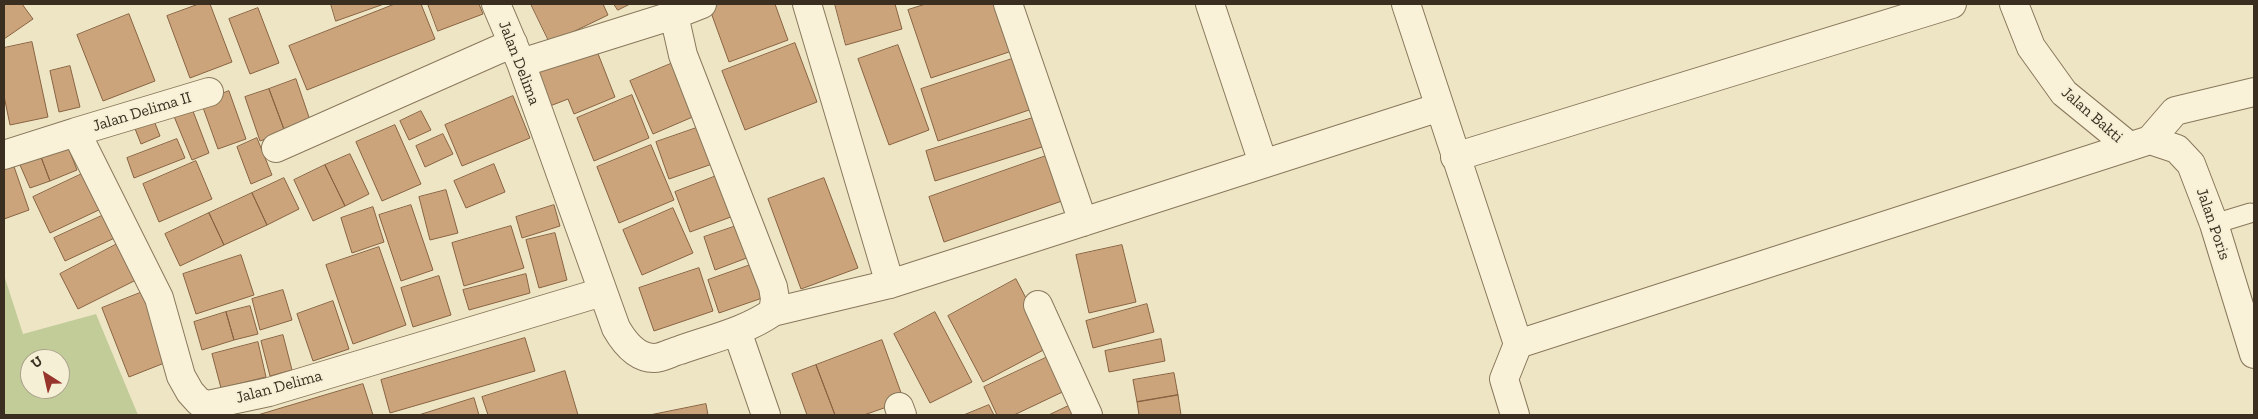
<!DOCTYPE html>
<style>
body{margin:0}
#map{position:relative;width:2258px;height:419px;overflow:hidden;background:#eee5c5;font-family:"Zilla Slab",serif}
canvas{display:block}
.frame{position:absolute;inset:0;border:5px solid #392e1f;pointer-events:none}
.north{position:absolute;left:20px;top:349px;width:50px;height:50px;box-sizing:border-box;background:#f5efd5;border:1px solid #aaa28c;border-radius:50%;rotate:325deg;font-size:14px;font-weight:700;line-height:20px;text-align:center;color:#392e1f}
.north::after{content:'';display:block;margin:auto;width:18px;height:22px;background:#97342c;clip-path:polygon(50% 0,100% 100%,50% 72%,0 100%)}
</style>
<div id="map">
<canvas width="2258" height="419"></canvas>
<div class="frame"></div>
<div class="north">U</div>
</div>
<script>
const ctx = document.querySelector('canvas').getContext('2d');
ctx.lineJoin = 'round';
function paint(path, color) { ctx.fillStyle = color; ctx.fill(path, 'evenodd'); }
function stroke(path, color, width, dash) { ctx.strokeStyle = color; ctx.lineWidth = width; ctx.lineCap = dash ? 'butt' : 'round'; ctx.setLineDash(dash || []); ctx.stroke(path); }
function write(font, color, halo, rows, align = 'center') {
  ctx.font = font + ' "Zilla Slab",serif'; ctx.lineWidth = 4; ctx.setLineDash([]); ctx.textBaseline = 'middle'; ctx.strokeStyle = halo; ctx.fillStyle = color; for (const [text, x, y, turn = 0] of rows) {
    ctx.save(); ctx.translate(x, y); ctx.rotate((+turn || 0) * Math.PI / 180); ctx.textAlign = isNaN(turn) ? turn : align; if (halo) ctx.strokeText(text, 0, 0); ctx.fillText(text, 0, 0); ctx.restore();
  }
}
paint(new Path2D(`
 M 4,275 L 23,334 L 96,314 L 138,415 L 4,415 ZM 30,359 L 60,359 L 60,389 L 30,389 Z`), '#c2cc99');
const building = new Path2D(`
 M 4,4 L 22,4 L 33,19 L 4,39 Z
 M 199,4 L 210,4 L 232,62 L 190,78 L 167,16 Z
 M 331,4 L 384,4 L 336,21 Z
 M 395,4 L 421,4 L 435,39 L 307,90 L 289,46 Z
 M 428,4 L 479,4 L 483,14 L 438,31 Z
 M 531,4 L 603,4 L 608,15 L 550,43 Z
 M 614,4 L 630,4 L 618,10 Z
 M 718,4 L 775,4 L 788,40 L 729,62 L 709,7 Z
 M 835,4 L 895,4 L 902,29 L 846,45 Z
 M 926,4 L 996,4 L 1012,51 L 931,78 L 908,10 Z
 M 258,8 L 279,63 L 250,74 L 229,19 Z
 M 129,14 L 155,81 L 103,101 L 77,35 Z
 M 32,42 L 48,117 L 10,125 L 4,96 L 4,48 Z
 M 795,43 L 817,102 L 745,130 L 722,71 Z
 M 898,45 L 929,130 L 889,145 L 858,59 Z
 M 595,46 L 615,97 L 574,114 L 568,99 L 550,106 L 536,70 Z
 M 1018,57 L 1035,108 L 938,141 L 921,89 Z
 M 680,60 L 702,113 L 653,134 L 630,81 Z
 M 70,66 L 80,107 L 59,112 L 50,71 Z
 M 296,79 L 311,123 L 285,132 L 269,89 Z
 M 269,89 L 285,132 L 260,141 L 245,97 Z
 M 229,91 L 246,139 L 218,149 L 201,102 Z
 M 632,95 L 649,138 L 594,161 L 577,118 Z
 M 513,96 L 530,138 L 462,166 L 445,125 Z
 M 191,106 L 209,153 L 192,160 L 173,114 Z
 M 421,111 L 431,130 L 409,140 L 400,121 Z
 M 151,113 L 160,136 L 141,144 L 132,121 Z
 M 1036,117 L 1045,146 L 935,181 L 926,151 Z
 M 395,125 L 421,184 L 382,201 L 356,142 Z
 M 705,125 L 718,162 L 669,179 L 656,142 Z
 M 443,134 L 453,154 L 425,167 L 416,146 Z
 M 257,138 L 272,175 L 251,184 L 237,147 Z
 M 65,139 L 77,170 L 50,181 L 38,149 Z
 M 177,139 L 185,158 L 134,178 L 127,158 Z
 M 651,145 L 674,200 L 619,223 L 597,167 Z
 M 38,149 L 50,181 L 30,188 L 17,158 Z
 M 350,154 L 369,194 L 345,206 L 325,165 Z
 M 1046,156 L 1062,201 L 944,242 L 929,197 Z
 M 11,158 L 29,210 L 4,219 L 4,161 Z
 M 196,161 L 212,199 L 159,222 L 143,184 Z
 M 494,164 L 505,192 L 466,208 L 454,181 Z
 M 325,165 L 345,206 L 313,221 L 294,180 Z
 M 86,172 L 103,208 L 50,233 L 33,197 Z
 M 724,173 L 739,214 L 690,232 L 675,192 Z
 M 284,178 L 299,209 L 267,225 L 252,193 Z
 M 824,178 L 858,268 L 801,289 L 768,199 Z
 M 446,190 L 458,233 L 430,240 L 419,197 Z
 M 252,193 L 267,225 L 224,245 L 209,213 Z
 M 411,205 L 433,270 L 401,281 L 379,215 Z
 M 554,205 L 560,226 L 522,238 L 516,217 Z
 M 373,207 L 384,242 L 352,253 L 341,218 Z
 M 673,208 L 693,253 L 642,275 L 623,230 Z
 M 108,213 L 119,236 L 65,261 L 54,238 Z
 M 209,213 L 224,245 L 180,266 L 165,234 Z
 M 742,224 L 752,256 L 715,270 L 704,237 Z
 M 511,226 L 524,268 L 464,286 L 452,243 Z
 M 555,233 L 567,280 L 539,288 L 526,240 Z
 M 119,243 L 138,279 L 78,309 L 60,274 Z
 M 1122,245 L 1136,302 L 1089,313 L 1076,255 Z
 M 379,247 L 406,325 L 353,344 L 326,265 Z
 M 241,255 L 254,295 L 196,314 L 183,274 Z
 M 756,263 L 768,296 L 719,313 L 708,280 Z
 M 699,268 L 713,311 L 654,331 L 639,288 Z
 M 526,274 L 530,293 L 469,310 L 463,290 Z
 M 439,276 L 451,315 L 413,327 L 401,288 Z
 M 1016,279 L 1051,346 L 983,382 L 948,316 Z
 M 283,290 L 292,320 L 260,330 L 252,299 Z
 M 145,291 L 172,360 L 129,377 L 102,308 Z
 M 333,301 L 349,349 L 313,361 L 297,314 Z
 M 1147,304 L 1154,332 L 1093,348 L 1086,321 Z
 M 250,306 L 258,334 L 234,340 L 226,312 Z
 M 226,312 L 234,340 L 202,350 L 194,322 Z
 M 935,312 L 972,382 L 930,403 L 894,334 Z
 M 283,335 L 292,370 L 270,376 L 261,341 Z
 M 525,338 L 535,371 L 390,413 L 381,380 Z
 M 1161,339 L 1165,361 L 1109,372 L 1105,351 Z
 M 882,340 L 904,401 L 864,415 L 835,415 L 816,365 Z
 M 258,342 L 266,377 L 221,388 L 212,354 Z
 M 1056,353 L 1073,387 L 1014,415 L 997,415 L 984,387 Z
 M 816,365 L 835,415 L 807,415 L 792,374 Z
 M 565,371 L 578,415 L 488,415 L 482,397 Z
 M 1174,373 L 1178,395 L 1137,402 L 1133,380 Z
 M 363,384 L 373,415 L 258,415 Z
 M 1178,395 L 1181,415 L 1139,415 L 1137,402 Z
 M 474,398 L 479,415 L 419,415 Z
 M 1079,401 L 1086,415 L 1049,415 Z
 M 706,404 L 708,415 L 650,415 Z
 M 989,405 L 994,415 L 964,415 Z`);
paint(building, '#cca47c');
stroke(building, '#886341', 1);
const service = new Path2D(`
 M 2214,224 L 2250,213`);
const minor = new Path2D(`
 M 496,4 L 521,63 L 616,328 C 624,342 636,358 654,358 C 662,358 672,352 680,350 C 711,339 746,331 773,312 L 775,299 L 773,287 L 683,55 L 674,15
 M 807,4 L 890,284
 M 1008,4 L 1083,222
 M 1210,4 L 1263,163
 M 1406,4 L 1518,344 L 2150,140 L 2177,149 L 2191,164 L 2214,224 L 2254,354
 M 2014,4 L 2031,47 L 2064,93 L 2129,146
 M 521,63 L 674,15 L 702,4
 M 76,132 L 209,92
 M 2150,140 L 2175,111 L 2254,92
 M 276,148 L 513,43
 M 4,155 L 76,132 L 159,298 L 181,376 L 190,392 L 199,402 L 208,405 L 269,392 L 602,292
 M 1455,157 L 1952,4
 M 1038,305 L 1088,415
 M 773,312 L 890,284 L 1440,107
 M 737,331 L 766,415
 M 899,407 L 902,415
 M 1515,415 L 1504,379 L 1518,344`);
stroke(service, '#89785b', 21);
stroke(minor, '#89785b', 30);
stroke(service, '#f9f2d9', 19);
stroke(minor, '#f9f2d9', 28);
write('16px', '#392e1f', '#f5efd5', [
 ["Jalan Delima",519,63,69],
 ["Jalan Delima II",142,112,-17],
 ["Jalan Bakti",2092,115,41],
 ["Jalan Poris",2213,224,71],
 ["Jalan Delima",279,387,-15]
]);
</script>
